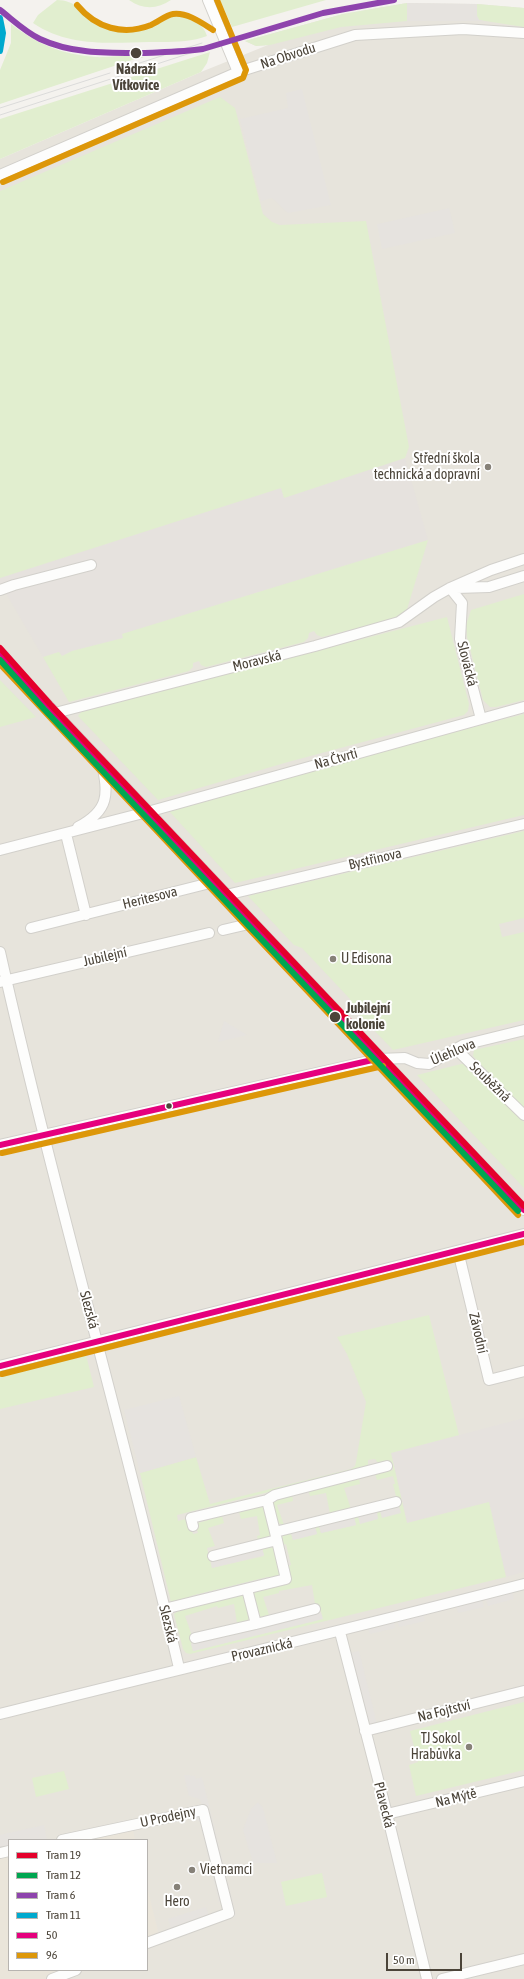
<!DOCTYPE html>
<meta charset="utf-8">
<style>
body{margin:0}
#map{position:relative;width:524px;height:1979px;overflow:hidden;background:#f4f2ee;font-family:"Asap Condensed",sans-serif}
canvas{display:block}
.legend{position:absolute;left:8px;top:1839px;width:140px;height:132px;box-sizing:border-box;background:#fff;border:1px solid #b7b4b0;margin:0;padding:5px 7px;list-style:none;font-size:12px;color:#4b4439}
.legend li{display:flex;align-items:center;gap:8px;height:20px}
.legend b{width:20px;border:1px solid #b7b4b0}
.scale{position:absolute;left:386px;top:1953px;width:76px;height:18px;box-sizing:border-box;border:2px solid #4b4439;border-top:0;padding-left:5px;font-size:12px;line-height:14px;white-space:nowrap;color:#4b4439;-webkit-text-stroke:3px #fff;paint-order:stroke}
</style>
<div id="map">
<canvas width="524" height="1979"></canvas>
<ul class="legend">
<li><b style="height:5px;background:#e4002b"></b>Tram 19</li>
<li><b style="height:5px;background:#00a651"></b>Tram 12</li>
<li><b style="height:5px;background:#8e44ad"></b>Tram 6</li>
<li><b style="height:5px;background:#00a9ce"></b>Tram 11</li>
<li><b style="height:5px;background:#e5007d"></b>50</li>
<li><b style="height:5px;background:#dd9709"></b>96</li>
</ul>
<div class="scale">50 m</div>
</div>
<script>
const ctx = document.querySelector('canvas').getContext('2d');
ctx.lineJoin = 'round';
function paint(path, color) { ctx.fillStyle = color; ctx.fill(path, 'evenodd'); }
function stroke(path, color, width, dash) { ctx.strokeStyle = color; ctx.lineWidth = width; ctx.lineCap = dash ? 'butt' : 'round'; ctx.setLineDash(dash || []); ctx.stroke(path); }
function write(font, color, halo, rows, align = 'center') {
  ctx.font = font + ' "Asap Condensed",sans-serif'; ctx.lineWidth = 4; ctx.setLineDash([]); ctx.textBaseline = 'middle'; ctx.strokeStyle = halo; ctx.fillStyle = color; for (const [text, x, y, turn = 0] of rows) {
    ctx.save(); ctx.translate(x, y); ctx.rotate((+turn || 0) * Math.PI / 180); ctx.textAlign = isNaN(turn) ? turn : align; if (halo) ctx.strokeText(text, 0, 0); ctx.fillText(text, 0, 0); ctx.restore();
  }
}
paint(new Path2D(`
 M 407,3 L 477,4 L 524,8 L 524,1979 L 0,1979 L 0,159 L 201,72 L 268,45 L 256,46 L 245,41 L 343,14 ZM 9,1840 L 147,1840 L 147,1970 L 9,1970 Z`), '#e7e4dc');
paint(new Path2D(`
 M 405,458 L 428,540 L 122,634 L 123,638 L 72,651 L 62,656 L 59,652 L 43,657 L 0,583 L 0,578 L 281,488 L 284,498 Z
 M 524,1418 L 524,1572 L 506,1577 L 489,1502 L 407,1523 L 391,1453 Z`), '#e6e2de');
paint(new Path2D(`
 M 132,1825 L 135,1840 L 62,1840 Z
 M 9,1851 L 9,1970 L 76,1970 L 52,1979 L 0,1979 L 0,1853 Z
 M 147,1887 L 160,1939 L 147,1943 Z`), '#eae5da');
paint(new Path2D(`
 M 57,0 C 75,0 84,13 99,23 C 108,28 119,29 129,29 C 152,29 174,5 197,22 C 202,26 205,30 207,36 C 189,43 169,42 149,42 C 110,43 68,47 33,23 L 38,15 Z
 M 129,0 L 171,0 C 158,9 143,10 129,0 Z
 M 220,0 L 326,0 L 232,27 Z
 M 407,3 L 407,21 L 341,27 L 270,45 L 256,46 L 245,41 L 343,14 Z
 M 477,4 L 524,8 L 524,27 L 479,20 L 477,16 Z
 M 11,24 C 36,44 63,55 96,57 C 106,58 137,53 144,58 L 138,58 L 0,104 L 0,70 L 11,43 Z
 M 210,52 L 207,63 L 201,72 L 0,159 L 0,119 Z
 M 220,97 L 235,108 L 263,214 L 272,222 L 280,225 L 366,221 L 409,447 L 405,458 L 284,498 L 281,488 L 0,578 L 0,191 Z
 M 428,540 L 405,616 L 322,637 L 317,635 L 314,631 L 309,633 L 308,638 L 304,642 L 206,667 L 201,665 L 199,661 L 193,663 L 193,667 L 189,671 L 69,702 L 43,657 L 59,652 L 62,656 L 72,651 L 123,638 L 122,634 Z
 M 524,594 L 524,700 L 496,707 L 490,707 L 483,700 L 467,637 L 466,625 L 471,610 Z
 M 447,617 L 469,704 L 468,711 L 464,715 L 288,762 L 158,800 L 78,716 L 81,712 Z
 M 0,680 L 36,717 L 0,727 Z
 M 524,714 L 524,815 L 235,883 L 169,811 L 340,762 Z
 M 524,831 L 524,918 L 499,924 L 502,937 L 524,932 L 524,1020 L 393,1050 L 350,1005 L 350,999 L 302,948 L 294,945 L 248,896 Z
 M 524,1039 L 524,1110 L 473,1056 L 474,1050 Z
 M 465,1063 L 524,1122 L 524,1188 L 417,1075 Z
 M 429,1315 L 459,1435 L 391,1453 L 407,1523 L 489,1502 L 506,1577 L 190,1654 L 186,1653 L 183,1649 L 174,1614 L 180,1610 L 240,1595 L 245,1597 L 249,1618 L 247,1621 L 237,1623 L 234,1604 L 218,1608 L 217,1606 L 185,1616 L 192,1636 L 190,1637 L 193,1651 L 322,1619 L 319,1605 L 315,1606 L 315,1604 L 312,1585 L 279,1591 L 279,1593 L 263,1597 L 269,1615 L 259,1617 L 253,1595 L 255,1592 L 281,1585 L 290,1575 L 288,1566 L 291,1565 L 286,1544 L 283,1545 L 282,1537 L 284,1534 L 291,1533 L 293,1540 L 317,1534 L 315,1527 L 319,1526 L 321,1533 L 356,1525 L 354,1517 L 358,1516 L 360,1524 L 380,1511 L 400,1513 L 393,1484 L 395,1484 L 393,1476 L 377,1480 L 375,1474 L 393,1470 L 392,1462 L 378,1463 L 375,1459 L 368,1460 L 368,1465 L 365,1468 L 177,1515 L 178,1521 L 186,1519 L 189,1521 L 193,1534 L 198,1533 L 196,1526 L 198,1523 L 222,1516 L 224,1523 L 208,1528 L 215,1546 L 207,1548 L 212,1568 L 264,1556 L 262,1548 L 275,1547 L 282,1572 L 279,1578 L 268,1577 L 191,1596 C 185,1601 179,1604 171,1602 L 140,1473 L 196,1457 L 210,1504 L 351,1469 L 355,1466 L 356,1462 L 366,1402 L 347,1354 L 337,1337 Z
 M 86,1355 L 94,1387 L 0,1409 L 0,1377 Z
 M 359,1478 L 360,1484 L 344,1488 L 351,1509 L 330,1514 L 326,1493 L 310,1496 L 308,1490 Z
 M 292,1494 L 293,1501 L 277,1505 L 284,1525 L 278,1523 L 273,1500 Z
 M 260,1507 L 264,1507 L 272,1534 L 268,1537 L 258,1540 L 257,1536 L 260,1535 L 257,1516 L 241,1519 L 239,1512 Z
 M 524,1702 L 524,1770 L 416,1796 L 409,1765 L 418,1762 L 410,1731 Z
 M 64,1771 L 69,1789 L 36,1797 L 32,1778 Z
 M 322,1873 L 327,1897 L 286,1906 L 281,1882 Z`), '#e1eecf');
paint(new Path2D(`
 M 407,3 L 477,4 L 477,16 L 479,20 L 484,21 L 407,21 Z
 M 302,89 L 331,205 L 288,213 L 272,198 L 261,201 L 240,119 L 288,108 L 286,93 Z
 M 449,208 L 455,233 L 382,249 L 377,224 Z
 M 224,1021 L 247,1035 L 218,1042 Z
 M 179,1396 L 196,1457 L 140,1473 L 124,1410 Z
 M 399,1506 L 401,1513 L 382,1518 L 380,1511 Z
 M 377,1512 L 378,1519 L 360,1524 L 358,1516 Z
 M 354,1517 L 356,1525 L 321,1533 L 319,1526 Z
 M 315,1527 L 317,1534 L 293,1540 L 291,1533 Z
 M 262,1548 L 264,1555 L 212,1568 L 211,1561 Z
 M 268,1577 L 279,1578 L 184,1601 L 191,1596 Z
 M 512,1592 L 514,1599 L 488,1606 L 486,1599 Z
 M 482,1600 L 484,1607 L 458,1613 L 456,1606 Z
 M 321,1612 L 323,1619 L 193,1651 L 191,1644 Z
 M 423,1613 L 425,1621 L 399,1627 L 397,1620 Z
 M 394,1621 L 395,1628 L 370,1634 L 368,1627 Z
 M 359,1651 L 378,1728 L 365,1731 L 345,1654 Z
 M 184,1775 L 195,1776 L 196,1779 L 202,1777 L 236,1916 L 230,1918 L 225,1901 L 219,1902 L 200,1822 L 195,1818 L 189,1817 L 133,1831 L 132,1825 L 203,1810 L 200,1799 L 189,1796 Z
 M 258,1802 L 263,1808 L 277,1863 L 253,1863 L 243,1830 L 251,1809 Z
 M 44,1825 L 47,1840 L 9,1840 L 9,1851 L 0,1853 L 0,1835 Z
 M 206,1907 L 210,1920 L 173,1934 L 168,1919 Z`), '#e6e3df');
const minor = new Path2D(`
 M 208,0 L 238,72
 M 0,175 L 238,72 L 355,35 L 463,29 L 524,33
 M 450,588 L 462,603 L 460,639 L 481,719
 M 456,588 L 489,587 L 524,576
 M 0,590 L 14,585 L 91,565
 M 0,652 L 29,685 L 524,1210
 M 55,713 L 315,646 L 399,622 L 434,597 L 450,588 L 491,570 L 524,559
 M 78,827 C 110,810 108,794 102,763
 M 66,834 L 86,915
 M 0,850 L 151,811 L 524,707
 M 226,895 L 524,824
 M 31,928 L 214,882
 M 223,930 L 253,923
 M 0,952 C 54,1192 123,1429 179,1668
 M 0,982 L 209,933
 M 456,1049 L 524,1115
 M 0,1145 L 378,1059 L 405,1058 L 417,1063 L 429,1064 L 463,1045 L 524,1030
 M 458,1251 L 489,1380 L 524,1371
 M 0,1366 L 524,1234
 M 193,1526 L 191,1518 L 267,1500
 M 275,1532 L 267,1500 L 275,1495 L 387,1466
 M 213,1556 L 277,1540
 M 164,1609 L 286,1579 L 275,1532 L 396,1502
 M 256,1624 L 315,1609
 M 340,1632 L 387,1814 L 427,1979
 M 195,1638 L 256,1624 L 247,1589
 M 0,1714 C 175,1670 350,1629 524,1584
 M 365,1731 L 524,1691
 M 387,1814 L 524,1781
 M 62,1840 L 203,1810 L 229,1913 L 147,1943
 M 0,1853 L 9,1851
 M 52,1979 L 76,1970
 M 442,1979 L 524,1959`);
stroke(minor, '#d2d0cb', 12);
stroke(minor, '#fdfdfc', 10);
stroke(new Path2D(`
 M 124,68 L 202,43
 M 0,108 L 110,73
 M 0,115 L 203,49`), '#dbdbda', 1);
stroke(new Path2D(`
 M 0,652 L 29,685 L 524,1210
 M 0,1145 L 381,1058
 M 0,1366 L 524,1234`), '#e5007d', 6);
stroke(new Path2D(`
 M 77,5 C 96,28 123,36 151,25 C 158,22 166,15 173,14 C 187,12 202,23 213,30
 M 3,182 L 243,78 L 246,70 L 217,0
 M 0,664 L 518,1215
 M 2,1153 L 383,1066
 M 2,1374 L 524,1242`), '#dd9709', 6);
stroke(new Path2D(`
 M 0,648 L 50,704 L 524,1206`), '#e4002b', 6);
stroke(new Path2D(`
 M 0,660 L 44,709 L 518,1211`), '#00a651', 6);
stroke(new Path2D(`
 M 0,10 C 13,20 25,32 40,39 C 72,54 107,53 142,53 C 163,52 183,52 203,49 L 323,13 L 394,0`), '#8e44ad', 6);
stroke(new Path2D(`
 M 0,18 L 3,33 L 0,51`), '#00a9ce', 6);
for (const [x, y, r, color] of [
 [136,53,6,"#4b4439"],
 [488,467,4,"#868178"],
 [333,959,4,"#868178"],
 [335,1017,6,"#4b4439"],
 [169,1106,3.5,"#4b4439"],
 [469,1747,4,"#868178"],
 [192,1870,4,"#868178"],
 [177,1887,4,"#868178"]
]) { const dot = new Path2D(); dot.arc(x, y, r, 0, 2 * Math.PI); ctx.fillStyle = color; ctx.fill(dot); stroke(dot, '#fff', 1.5); }
write('14px', '#4b4439', '#fff', [
 ["Na Obvodu",288,56,-18],
 ["Moravská",257,661,-14],
 ["Slovácká",467,664,76],
 ["Na Čtvrti",336,759,-16],
 ["Bystřinova",375,859,-13],
 ["Heritesova",150,898,-14],
 ["Jubilejní",105,957,-13],
 ["Úlehlova",453,1052,-23],
 ["Souběžná",490,1082,44],
 ["Slezská",89,1310,75],
 ["Závodní",478,1333,77],
 ["Slezská",168,1624,76],
 ["Provaznická",262,1650,-13],
 ["Na Fojtství",444,1711,-14],
 ["Na Mýtě",456,1798,-14],
 ["Plavecká",384,1805,76],
 ["U Prodejny",168,1817,-12]
]);
write('bold 14px', '#4b4439', '#fff', [
 ["Nádraží",136,70],
 ["Vítkovice",136,86],
 ["Jubilejní",346,1009,"left"],
 ["kolonie",346,1025,"left"]
]);
write('14px', '#4b4439', '#fff', [
 ["Střední škola",480,459],
 ["technická a dopravní",480,475],
 ["U Edisona",341,959,"left"],
 ["TJ Sokol",461,1739],
 ["Hrabůvka",461,1755],
 ["Vietnamci",200,1870,"left"],
 ["Hero",177,1902,"center"]
], 'right');
</script>
